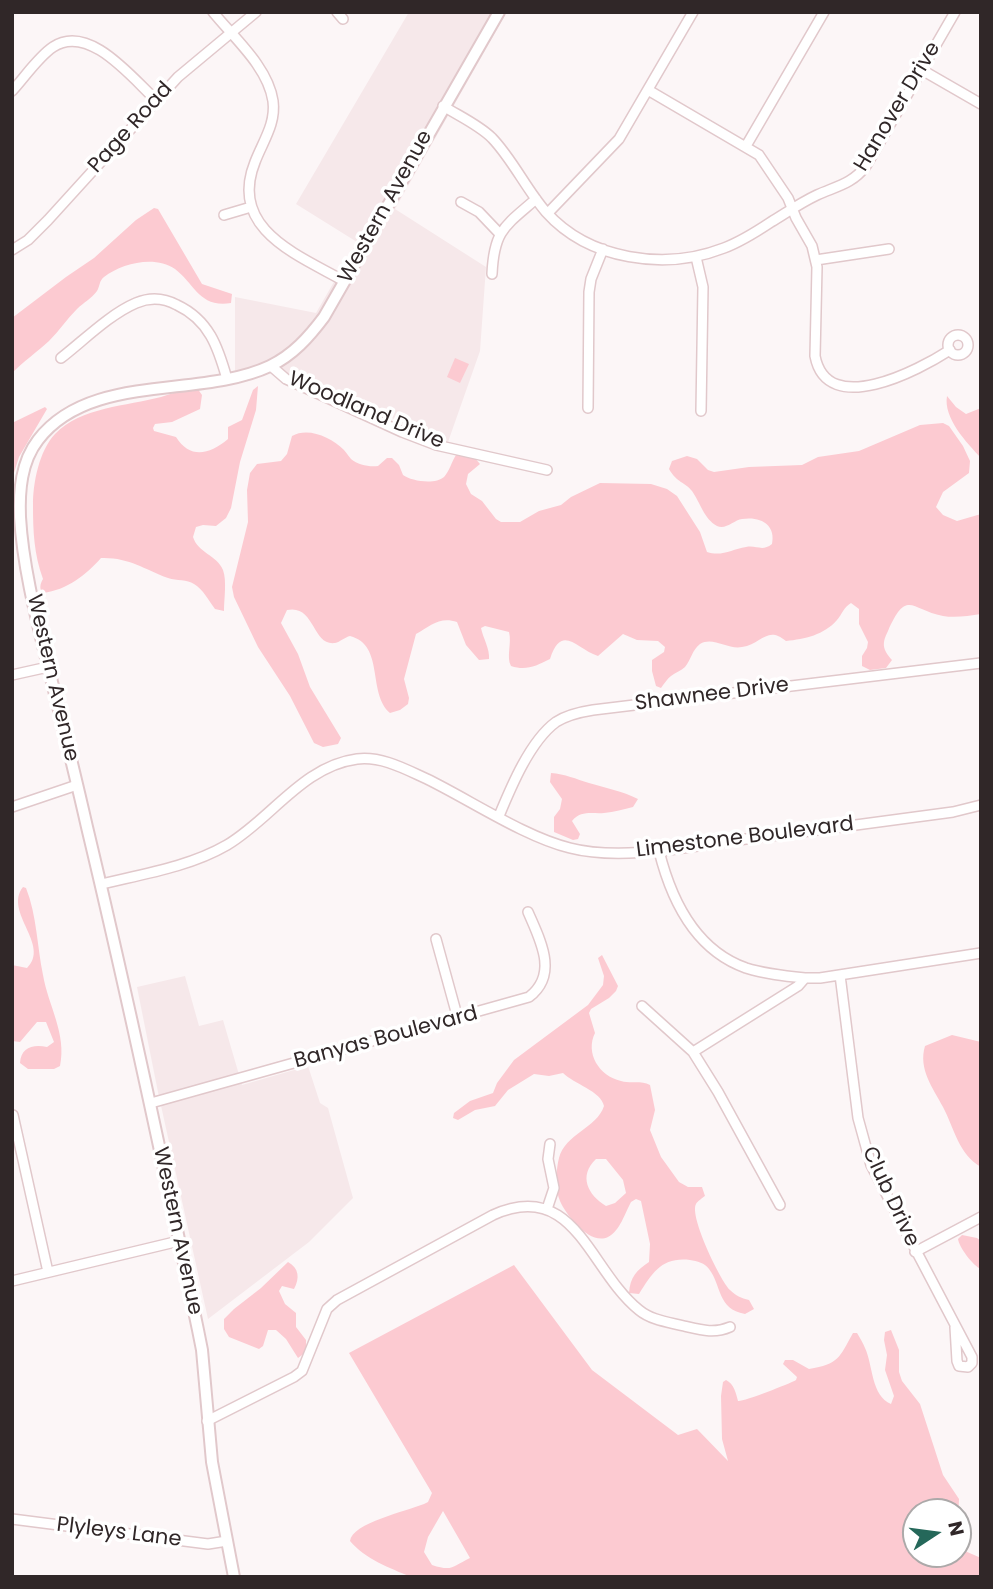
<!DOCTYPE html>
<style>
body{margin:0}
#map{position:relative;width:993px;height:1589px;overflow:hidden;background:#fcf6f7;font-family:Poppins,sans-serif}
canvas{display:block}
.frame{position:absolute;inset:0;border:14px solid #302728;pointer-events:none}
.north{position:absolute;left:902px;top:1498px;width:70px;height:70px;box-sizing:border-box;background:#fff;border:2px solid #aca9a9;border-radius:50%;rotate:77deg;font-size:19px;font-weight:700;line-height:28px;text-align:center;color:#302728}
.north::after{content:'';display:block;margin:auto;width:24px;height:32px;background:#25685a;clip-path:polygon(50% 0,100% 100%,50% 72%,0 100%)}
</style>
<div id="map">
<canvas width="993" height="1589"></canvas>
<div class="frame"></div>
<div class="north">N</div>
</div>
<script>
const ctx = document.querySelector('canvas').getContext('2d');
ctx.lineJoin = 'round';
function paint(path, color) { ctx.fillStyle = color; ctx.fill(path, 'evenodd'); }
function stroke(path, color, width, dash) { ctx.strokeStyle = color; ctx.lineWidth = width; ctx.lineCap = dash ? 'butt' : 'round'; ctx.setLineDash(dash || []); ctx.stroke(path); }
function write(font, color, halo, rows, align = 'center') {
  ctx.font = font + ' Poppins,sans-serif'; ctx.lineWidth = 7; ctx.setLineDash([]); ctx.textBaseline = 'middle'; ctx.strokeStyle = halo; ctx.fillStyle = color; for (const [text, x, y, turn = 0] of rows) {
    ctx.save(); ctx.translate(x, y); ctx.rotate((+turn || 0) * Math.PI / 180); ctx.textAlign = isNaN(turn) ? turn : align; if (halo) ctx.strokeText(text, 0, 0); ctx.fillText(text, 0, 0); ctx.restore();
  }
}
paint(new Path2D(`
 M 409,12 L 507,12 L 395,209 L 486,267 L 480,351 L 448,442 L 285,372 L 235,374 L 235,297 L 316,313 L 357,242 L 296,204 Z
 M 185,976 L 199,1026 L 223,1020 L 242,1085 L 308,1066 L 320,1103 L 328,1108 L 353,1198 L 309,1242 L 208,1319 L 158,1092 L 137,987 Z`), '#f6e8ea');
paint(new Path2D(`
 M 154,208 L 158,209 L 202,284 L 232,294 L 231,303 C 199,308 195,284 175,269 C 155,255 122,263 104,277 C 99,281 100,286 97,291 C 92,298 83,303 77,309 C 67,319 59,331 49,341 C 37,352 24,361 12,373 L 12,318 L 66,277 L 94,258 L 136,220 Z
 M 455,358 L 469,364 L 460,383 L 447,377 Z
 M 258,386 L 256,410 L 240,462 L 231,508 L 226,518 L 216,526 L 203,525 L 196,527 L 193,537 C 198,553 217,555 223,570 C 227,581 224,599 224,611 L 215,609 C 209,601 203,589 194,584 C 187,579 177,581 168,578 C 144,569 128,557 101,558 C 86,575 67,590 43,593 C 39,589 40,584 43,579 C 34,554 33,532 33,505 C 33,483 39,451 55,434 C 81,407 127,406 161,397 C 171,394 182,390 192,387 L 197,388 L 202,395 L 200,409 L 172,422 L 155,424 L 153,428 L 154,431 L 176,437 C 190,459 209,455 228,439 L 228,427 L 242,420 L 253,390 Z
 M 947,396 L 956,407 L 966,414 L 981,408 L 981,458 C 967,443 943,418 947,396 Z
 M 45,407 L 47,409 L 19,457 L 12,479 L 12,423 Z
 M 943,423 L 949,426 L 963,446 L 970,461 L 969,473 L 943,492 L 936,507 L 943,515 L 957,521 L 981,514 L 981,614 C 968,616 955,618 943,616 C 911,610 907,588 888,631 C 882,643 882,649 892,660 L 886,668 L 870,670 L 862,666 L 862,656 L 867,648 L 868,642 L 859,624 L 859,609 L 851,603 C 844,607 842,614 837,620 C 824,635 805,639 786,641 C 767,625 762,644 742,647 C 728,650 713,636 700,644 C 692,650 691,660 685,667 C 681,671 676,672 671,676 C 667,679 664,684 661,688 L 656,686 L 652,671 L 652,660 L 664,652 L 665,647 L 658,641 L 637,640 L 623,634 L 598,656 C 576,649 562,623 550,659 C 536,666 526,671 511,666 C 506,657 512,643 509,632 L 485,626 L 481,628 C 483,638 490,649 489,659 L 479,660 L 466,645 L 457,622 C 440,616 430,626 416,634 L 404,679 L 409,698 L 408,704 L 400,710 L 390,713 C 367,693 385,645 350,636 C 345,637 340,642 335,643 C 312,646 315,604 287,610 L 281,623 L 298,654 L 310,687 L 341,738 L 338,744 L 323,747 L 314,743 L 290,696 L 258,647 L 234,597 L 232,587 L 248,522 L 247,490 L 250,473 L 257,464 L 281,461 L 287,454 L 292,436 C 308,427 331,437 344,450 C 345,451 350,458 351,459 C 358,465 369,467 378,466 L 387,458 L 392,458 L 399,465 L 403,475 C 411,481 435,485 444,477 C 449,472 452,461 456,455 L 474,457 L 480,464 L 468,474 L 466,484 L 471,494 L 482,501 L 496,519 L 501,522 L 520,522 L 539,511 L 561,505 L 571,497 L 600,483 L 651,484 L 667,489 L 677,496 L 700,532 L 707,552 C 722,557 732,549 746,547 C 757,545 762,552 772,544 C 776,525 761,516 742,519 C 734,520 726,530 717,526 C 704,519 700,502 692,491 C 685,482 677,483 669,469 L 672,461 L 687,456 L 697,459 L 708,470 L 714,472 L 749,467 L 802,465 L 818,457 L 859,451 L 920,425 Z
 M 551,773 C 565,774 576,779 589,783 C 606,788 622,791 638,799 L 633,807 C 624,809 614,812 604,813 C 592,814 581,810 572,821 L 580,834 L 578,839 L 573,840 L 554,832 L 554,817 L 560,809 L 562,799 L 550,782 Z
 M 23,887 L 26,888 C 37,916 37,946 43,975 C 48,1005 67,1034 60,1066 L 54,1069 L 28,1069 L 20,1063 C 21,1048 32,1044 47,1047 L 54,1042 L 46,1022 L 37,1022 L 20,1042 L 12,1041 L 12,965 L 27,968 C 51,945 3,912 23,887 Z
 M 602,955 L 618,986 L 616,991 L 609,998 L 591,1009 L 589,1013 L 595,1033 C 585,1053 599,1076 621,1081 C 631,1084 641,1080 650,1085 L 655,1110 L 650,1130 L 661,1157 L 679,1182 L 688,1187 L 702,1187 L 705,1196 C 703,1197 697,1202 696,1204 C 689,1216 720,1280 730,1290 C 736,1296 741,1298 749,1300 L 754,1309 L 745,1314 C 717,1309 722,1286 709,1269 C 705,1263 697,1261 690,1260 C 662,1257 653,1272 639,1294 L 629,1293 C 630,1277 637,1270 649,1262 L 650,1244 L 641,1201 L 636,1199 L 631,1202 C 625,1213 620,1231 608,1237 C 590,1246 566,1215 560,1201 C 555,1190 556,1169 559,1158 C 565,1134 597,1128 604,1106 C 601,1091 574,1084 563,1073 L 549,1076 L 534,1074 L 508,1090 L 495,1106 L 475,1110 L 458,1120 L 453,1118 L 454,1113 L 470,1101 L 493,1093 L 497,1083 L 514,1060 L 588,1005 L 603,985 L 604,976 L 598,958 ZM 596,1159 L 606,1159 L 623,1180 L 626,1193 L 615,1203 L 606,1206 C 588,1195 578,1176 596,1159 Z
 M 952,1035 L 981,1042 L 981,1167 C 959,1155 954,1128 943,1107 C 933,1088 918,1069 925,1046 Z
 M 962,1235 L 977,1238 L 981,1241 L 981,1269 C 973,1266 959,1247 958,1239 Z
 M 288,1262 C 299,1268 300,1278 294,1289 L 282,1286 L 279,1291 L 285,1304 L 296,1313 L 296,1327 L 306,1340 L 306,1352 L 298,1358 L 286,1339 L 276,1330 L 268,1330 L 263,1346 L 259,1349 L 229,1337 L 224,1329 L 224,1319 L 234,1309 L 261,1288 Z
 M 514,1265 L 592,1370 L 678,1435 L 697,1429 L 728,1461 L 722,1439 L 721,1396 L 723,1382 L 726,1380 C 734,1384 736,1393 738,1401 C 743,1402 789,1384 796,1380 L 797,1377 L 783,1364 L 785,1360 L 793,1360 L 809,1369 C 839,1364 839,1358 853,1333 L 857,1333 C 860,1338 863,1343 865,1348 C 873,1365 871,1396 891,1404 L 894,1396 L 885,1370 L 887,1355 L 884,1340 L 885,1332 L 891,1330 L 899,1350 L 899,1372 L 902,1381 L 920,1404 L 943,1475 L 959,1499 L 958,1524 L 958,1512 L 916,1512 L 916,1554 L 958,1554 L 958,1548 L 981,1558 L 981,1577 L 411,1577 C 390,1568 365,1559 350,1541 C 352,1523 407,1511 424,1504 L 428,1502 L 432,1493 L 349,1353 ZM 443,1511 L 470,1558 C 453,1566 453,1572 432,1565 L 424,1552 L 428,1537 Z`), '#fccad1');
const minor = new Path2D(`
 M 213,12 C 234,38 268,67 273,101 C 276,124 263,141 255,162 C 228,229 298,255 344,281
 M 337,12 L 343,19
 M 922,70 L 981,104
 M 648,90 L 759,155 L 788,198 L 796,218 L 812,246 L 817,267 L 815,356 C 827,419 919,370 950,350
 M 12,91 C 25,77 38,57 53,47 C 89,23 132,78 156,100
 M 443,106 C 459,116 479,125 492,138 C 513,160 526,189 546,212 C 589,260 665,271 724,248 C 740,242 756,232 771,222 C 786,213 800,203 817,195 C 837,186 852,184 866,166 L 955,12
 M 746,146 L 824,12
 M 461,202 L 479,212 L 499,233
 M 548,213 L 619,139 L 693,12
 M 224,215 L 251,207
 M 12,250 L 28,240 L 48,220 L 178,77 L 256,12
 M 696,257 L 703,287 L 701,411
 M 816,260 L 889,249
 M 492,274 C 494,230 505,226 536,199
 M948 345a10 10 0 1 1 20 0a10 10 0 1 1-20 0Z
 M 61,358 C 83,341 110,314 136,303 C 150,297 164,298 177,305 C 209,320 218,347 227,379
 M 271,366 L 286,379 L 402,432 L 436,445 L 547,470
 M 588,408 L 589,292 L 591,279 L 603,249
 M 12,675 L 48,667
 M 12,807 L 77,785
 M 499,816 C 511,787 530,741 556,722 C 567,715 580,712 593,710 L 981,663
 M 659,851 C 671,899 695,950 746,968 C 765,974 785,976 805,978
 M 101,884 C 143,874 189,867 227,845 C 271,819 303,766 357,759 C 382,756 405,769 427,779 C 470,800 525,837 570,848 C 620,861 687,847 738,840 C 810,831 881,822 953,812 L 981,805
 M 436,939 L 458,1019
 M 840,975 L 858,1118 L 871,1165 L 972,1357 L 972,1363 L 968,1367 L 959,1366 L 957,1361 L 955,1327
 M 642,1006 L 693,1052 L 798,986 L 805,978 L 820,978 L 981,953
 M 693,1052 L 718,1092 L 780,1205
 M 151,1103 L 529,997 C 559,974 540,940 528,912
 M 13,1115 L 48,1272
 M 547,1209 L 554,1188 L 548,1159 L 550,1144
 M 915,1252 L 981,1217
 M 12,1281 L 179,1241
 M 207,1421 L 294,1377 L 302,1371 L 327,1309 L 337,1300 L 493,1215 C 575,1178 589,1270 639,1310 C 651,1320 668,1322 684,1326 C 701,1330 714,1334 730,1327
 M 12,1519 L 208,1544 L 227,1541`);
const major = new Path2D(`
 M 234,1577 L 212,1462 L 202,1350 L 198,1330 C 163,1162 127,994 87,827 C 75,774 62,722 49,670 C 37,621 23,568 20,517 C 19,491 21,462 38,440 C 90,372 200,399 270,366 C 293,355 309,337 324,317 L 499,12`);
stroke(minor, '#e1c8cb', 12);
stroke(major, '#e1c8cb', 14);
stroke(minor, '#fff', 9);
stroke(major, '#fff', 10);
write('21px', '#302728', '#fff', [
 ["Hanover Drive",898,107,-59],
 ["Page Road",131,128,-48],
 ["Western Avenue",386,207,-61],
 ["Woodland Drive",366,411,23],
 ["Western Avenue",52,678,77],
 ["Shawnee Drive",712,695,-7],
 ["Limestone Boulevard",745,838,-7],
 ["Banyas Boulevard",386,1038,-15],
 ["Club Drive",890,1197,65],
 ["Western Avenue",177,1231,78],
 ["Plyleys Lane",119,1533,7]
]);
</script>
